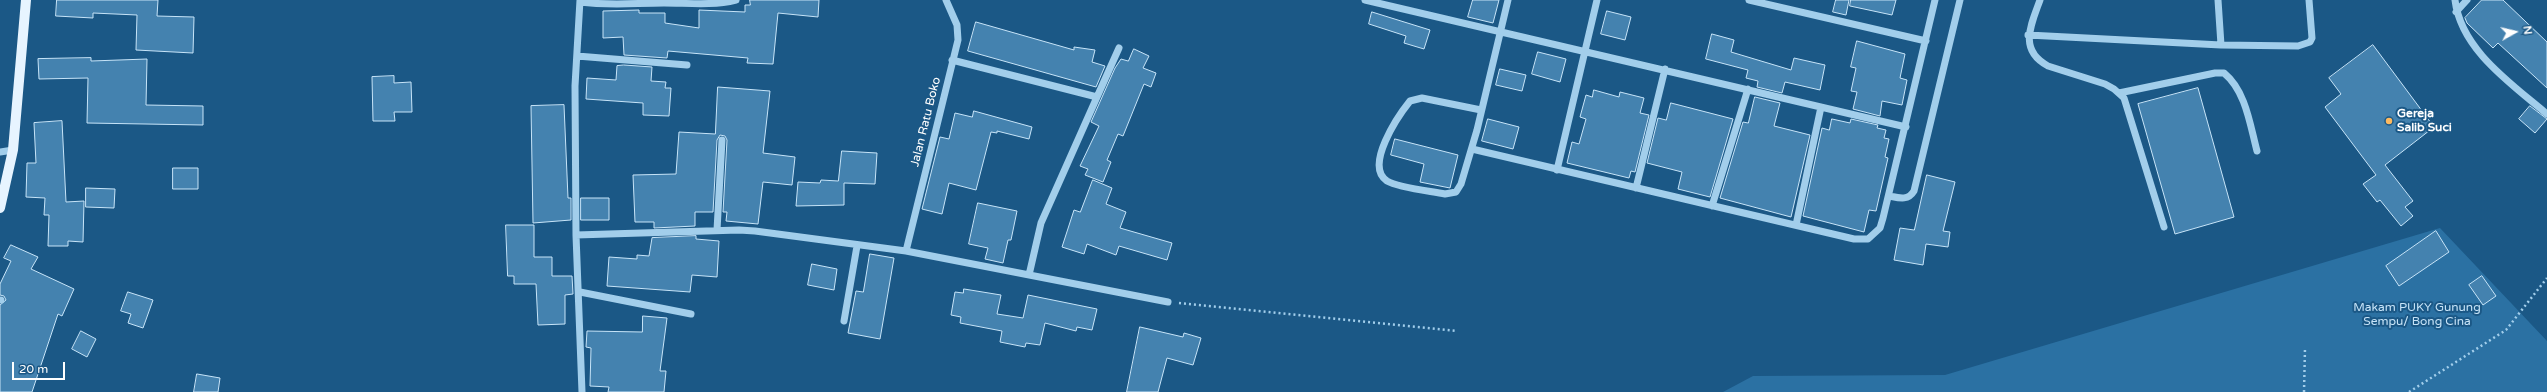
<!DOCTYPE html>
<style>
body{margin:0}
#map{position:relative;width:2547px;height:392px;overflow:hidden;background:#1b5886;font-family:"Varela Round",sans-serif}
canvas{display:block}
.north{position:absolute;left:2495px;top:12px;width:40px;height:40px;-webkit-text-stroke:3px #1b5886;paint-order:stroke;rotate:82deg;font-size:11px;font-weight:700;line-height:16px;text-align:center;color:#fff}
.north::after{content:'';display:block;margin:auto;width:14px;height:18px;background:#fff;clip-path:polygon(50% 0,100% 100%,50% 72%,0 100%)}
.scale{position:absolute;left:12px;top:362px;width:53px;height:18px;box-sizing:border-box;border:2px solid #fff;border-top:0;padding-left:5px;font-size:12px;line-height:14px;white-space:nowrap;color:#fff;-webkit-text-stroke:3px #1b5886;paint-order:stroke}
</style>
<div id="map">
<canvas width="2547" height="392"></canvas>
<div class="north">N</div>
<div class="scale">20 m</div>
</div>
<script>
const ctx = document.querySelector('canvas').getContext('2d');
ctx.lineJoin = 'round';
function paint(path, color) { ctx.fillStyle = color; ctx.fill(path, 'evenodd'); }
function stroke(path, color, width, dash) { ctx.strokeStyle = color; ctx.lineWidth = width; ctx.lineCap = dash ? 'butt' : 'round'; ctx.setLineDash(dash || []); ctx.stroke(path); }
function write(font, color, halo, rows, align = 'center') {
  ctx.font = font + ' "Varela Round",sans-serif'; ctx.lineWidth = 4; ctx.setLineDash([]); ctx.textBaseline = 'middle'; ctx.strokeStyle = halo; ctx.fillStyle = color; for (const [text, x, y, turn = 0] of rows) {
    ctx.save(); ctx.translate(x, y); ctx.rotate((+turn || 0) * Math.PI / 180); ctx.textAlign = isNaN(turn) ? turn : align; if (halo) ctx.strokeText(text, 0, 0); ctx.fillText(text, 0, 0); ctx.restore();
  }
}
paint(new Path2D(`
 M 2440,228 L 2547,341 L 2547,392 L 1723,392 L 1753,376 L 1945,375 Z`), '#2b71a3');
const building = new Path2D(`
 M 57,0 L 158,0 L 157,16 L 194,17 L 193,53 L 136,50 L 137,15 L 93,13 L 93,18 L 56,16 Z
 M 750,0 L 819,0 L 818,17 L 778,13 L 773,64 L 747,63 L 748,58 L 668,51 L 667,58 L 624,55 L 623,37 L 603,38 L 603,11 L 639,10 L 639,13 L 665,13 L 665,23 L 699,28 L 699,10 L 745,12 L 745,5 L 750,5 Z
 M 1473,0 L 1499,0 L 1493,23 L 1468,17 Z
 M 1836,0 L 1849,0 L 1846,15 L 1833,12 Z
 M 1851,0 L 1896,0 L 1892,15 L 1850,6 Z
 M 2482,0 L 2503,0 L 2547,42 L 2547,88 L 2498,43 L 2493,48 L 2467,23 L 2465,18 Z
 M 1607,11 L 1631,17 L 1625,40 L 1601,34 Z
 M 1372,12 L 1430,30 L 1424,49 L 1404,43 L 1406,36 L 1369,24 Z
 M 976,22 L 1074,50 L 1074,47 L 1095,50 L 1092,62 L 1105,66 L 1096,87 L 968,51 Z
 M 1712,34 L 1734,40 L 1731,52 L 1791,70 L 1794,58 L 1825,65 L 1820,90 L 1785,82 L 1782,93 L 1757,87 L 1758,81 L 1746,78 L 1748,70 L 1706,59 Z
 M 1857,41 L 1905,54 L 1900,78 L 1907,80 L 1902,105 L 1882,101 L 1880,116 L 1853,109 L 1857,92 L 1851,91 L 1856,68 L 1851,67 Z
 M 2373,45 L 2434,127 L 2385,165 L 2413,201 L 2405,207 L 2413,216 L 2401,226 L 2380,200 L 2377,202 L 2363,184 L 2376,175 L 2325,107 L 2341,94 L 2329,78 Z
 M 1134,49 L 1149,56 L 1143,68 L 1156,73 L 1151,87 L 1144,84 L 1123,136 L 1118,134 L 1107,160 L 1111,162 L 1103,182 L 1085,175 L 1088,169 L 1080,166 L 1099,126 L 1091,122 L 1115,68 L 1121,59 L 1128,61 Z
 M 1538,52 L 1566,59 L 1560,82 L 1532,74 Z
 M 91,58 L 91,61 L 147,59 L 146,105 L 203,106 L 203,125 L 87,123 L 88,78 L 39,79 L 38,59 Z
 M 624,65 L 652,67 L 651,81 L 666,82 L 665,88 L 671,88 L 669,116 L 643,115 L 643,103 L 586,99 L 587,78 L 616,80 L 617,66 Z
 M 1500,69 L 1526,75 L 1522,91 L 1496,85 Z
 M 394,76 L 394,83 L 411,82 L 412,112 L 394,112 L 395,121 L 373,121 L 372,77 Z
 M 718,87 L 770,91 L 763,153 L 795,157 L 792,185 L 763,182 L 758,224 L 726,221 L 727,212 L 723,212 L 727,140 L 725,136 L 720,135 L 717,140 L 713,212 L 695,212 L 695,226 L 654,228 L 654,222 L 635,222 L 633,175 L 676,174 L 679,132 L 715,134 Z
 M 2198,88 L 2234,217 L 2175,234 L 2138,104 Z
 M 1594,90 L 1619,97 L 1620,92 L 1644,98 L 1640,113 L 1649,115 L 1635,172 L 1631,171 L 1629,178 L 1567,163 L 1572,142 L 1579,144 L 1586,119 L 1580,117 L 1586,95 L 1592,97 Z
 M 1755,97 L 1780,103 L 1774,126 L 1810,135 L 1791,217 L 1720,198 L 1743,122 L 1748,123 Z
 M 1671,103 L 1733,119 L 1710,197 L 1678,189 L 1682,172 L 1647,163 L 1658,118 L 1666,120 Z
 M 564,105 L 568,198 L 571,198 L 571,220 L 533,223 L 531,106 Z
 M 2530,106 L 2547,119 L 2535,133 L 2519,119 Z
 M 974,111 L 1032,127 L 1029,139 L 997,131 L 997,133 L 991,132 L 976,190 L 949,183 L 942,214 L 922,209 L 940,137 L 949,139 L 955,113 L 972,117 Z
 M 1488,119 L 1519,127 L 1513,149 L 1482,141 Z
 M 1832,119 L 1850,123 L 1851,119 L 1878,125 L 1877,128 L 1886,130 L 1884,138 L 1889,139 L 1885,157 L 1888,158 L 1876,211 L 1869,210 L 1864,232 L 1803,216 L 1822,128 L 1829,130 Z
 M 62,121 L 66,202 L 84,201 L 83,242 L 68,241 L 68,246 L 48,246 L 49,215 L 44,215 L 45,198 L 26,197 L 27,163 L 36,163 L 34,123 Z
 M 1395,139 L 1458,155 L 1450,188 L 1420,182 L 1424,164 L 1391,155 Z
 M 842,151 L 877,153 L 875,184 L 844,183 L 844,205 L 796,206 L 798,182 L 820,183 L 821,180 L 838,181 Z
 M 173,168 L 198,168 L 198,189 L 173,189 Z
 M 1927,175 L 1955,182 L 1943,231 L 1950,232 L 1948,247 L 1926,244 L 1923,265 L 1894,260 L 1900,228 L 1914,230 Z
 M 1093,180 L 1112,188 L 1106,204 L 1126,212 L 1120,228 L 1172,243 L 1167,260 L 1119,246 L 1116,255 L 1087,244 L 1084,254 L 1062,247 L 1074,210 L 1080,212 Z
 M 86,188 L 115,189 L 114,208 L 86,207 Z
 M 581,198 L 609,198 L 609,220 L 581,220 Z
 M 978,203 L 1017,211 L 1011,240 L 1008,240 L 1003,263 L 985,259 L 988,248 L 969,244 Z
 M 506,225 L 534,225 L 534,257 L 552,257 L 552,276 L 572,276 L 573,294 L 565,295 L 565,324 L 538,325 L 536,284 L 514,284 L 514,276 L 508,276 Z
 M 2436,231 L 2449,252 L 2399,286 L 2386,266 Z
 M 696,236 L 696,239 L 719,241 L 717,277 L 692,275 L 690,292 L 607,286 L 609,257 L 637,259 L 637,255 L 649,256 L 652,238 Z
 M 11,245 L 38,257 L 31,269 L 74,289 L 62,316 L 58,314 L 32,392 L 0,392 L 0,305 L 6,300 L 4,296 L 0,295 L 0,284 L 11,261 L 4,258 Z
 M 870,254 L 894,258 L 880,339 L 848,333 L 856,291 L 863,292 Z
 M 812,264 L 837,269 L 834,290 L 808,285 Z
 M 2482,276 L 2496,296 L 2483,305 L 2469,285 Z
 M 964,289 L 1001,295 L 997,314 L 1023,318 L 1028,295 L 1097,309 L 1092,330 L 1077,327 L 1076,331 L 1045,323 L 1040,345 L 1026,343 L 1025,347 L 1000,342 L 1002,331 L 960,323 L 961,317 L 951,315 L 955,292 L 963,293 Z
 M 128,292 L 153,300 L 143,328 L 128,323 L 131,314 L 121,311 Z
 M 643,316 L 667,318 L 660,371 L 666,371 L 664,392 L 608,392 L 609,387 L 590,386 L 591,348 L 586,347 L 587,331 L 642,332 Z
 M 1140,327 L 1183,337 L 1184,333 L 1201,338 L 1193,365 L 1167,358 L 1158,392 L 1127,392 Z
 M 81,331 L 96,339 L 87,357 L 72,349 Z
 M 197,374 L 220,378 L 218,392 L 194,392 Z`);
paint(building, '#4482af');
stroke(building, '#c7e4f8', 1);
stroke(new Path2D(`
 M 1179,303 L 1457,331
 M 2304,392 L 2305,348
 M 2409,392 L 2506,330 L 2547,278`), '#a2ceeb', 2.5, [2, 3]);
stroke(new Path2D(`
 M 580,0 L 575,86 L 576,235 L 582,392
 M 1365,0 L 1906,127
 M 1749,0 L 1926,41
 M 2040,0 C 2031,25 2018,50 2048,66 L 2105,84 L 2114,89 L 2124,98 L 2164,227
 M 2218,0 L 2221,45
 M 2455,0 C 2461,50 2512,84 2547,114
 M 580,2 C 610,6 635,3 664,3 C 688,3 712,6 736,0
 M 2456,12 L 2467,0
 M 2028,35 L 2221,45 L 2298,46 L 2310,42 L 2312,38 L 2309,0
 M 577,56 L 687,65
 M 952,60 L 1097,97 L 1119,48
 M 2119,93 L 2215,73 L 2224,73 C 2246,91 2250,125 2257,151
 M 1481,110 L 1422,98 L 1410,101 C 1398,116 1364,166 1387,181 C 1399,188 1430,191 1445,194 L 1456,192 L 1461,184 L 1477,130 L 1508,0
 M 1472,149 L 1854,239 L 1868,239 L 1880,228 L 1883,218 L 1935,0
 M 0,152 L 13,150
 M 1557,170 L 1597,0
 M 1636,188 L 1665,69
 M 1889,196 C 1899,198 1908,201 1914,191 L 1960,0
 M 1712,206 L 1748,89
 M 1796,225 L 1821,107
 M 717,230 L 722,140
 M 576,235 L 739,230 L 755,231 L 906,251 L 1168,302
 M 906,251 L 958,40 L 957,25 L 946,0
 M 1029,275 L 1041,223 L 1097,97
 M 580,292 L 691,314
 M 0,300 L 1,300
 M 844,321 L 857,246`), '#a2ceeb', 7);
stroke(new Path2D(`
 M 0,208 L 13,150 L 26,0`), '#e7f4ff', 10);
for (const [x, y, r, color] of [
 [2389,121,4,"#fdb95f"]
]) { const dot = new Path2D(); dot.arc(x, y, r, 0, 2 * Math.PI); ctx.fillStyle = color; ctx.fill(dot); stroke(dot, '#1b5886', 1.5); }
write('bold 12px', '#fff', '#1b5886', [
 ["Gereja",2397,114],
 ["Salib Suci",2397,128]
], 'left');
write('12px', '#fff', '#1b5886', [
 ["Jalan Ratu Boko",926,122,-76]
]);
write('12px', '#c7e4f8', '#1b5886', [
 ["Makam PUKY Gunung",2417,308],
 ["Sempu/ Bong Cina",2417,322]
]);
</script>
